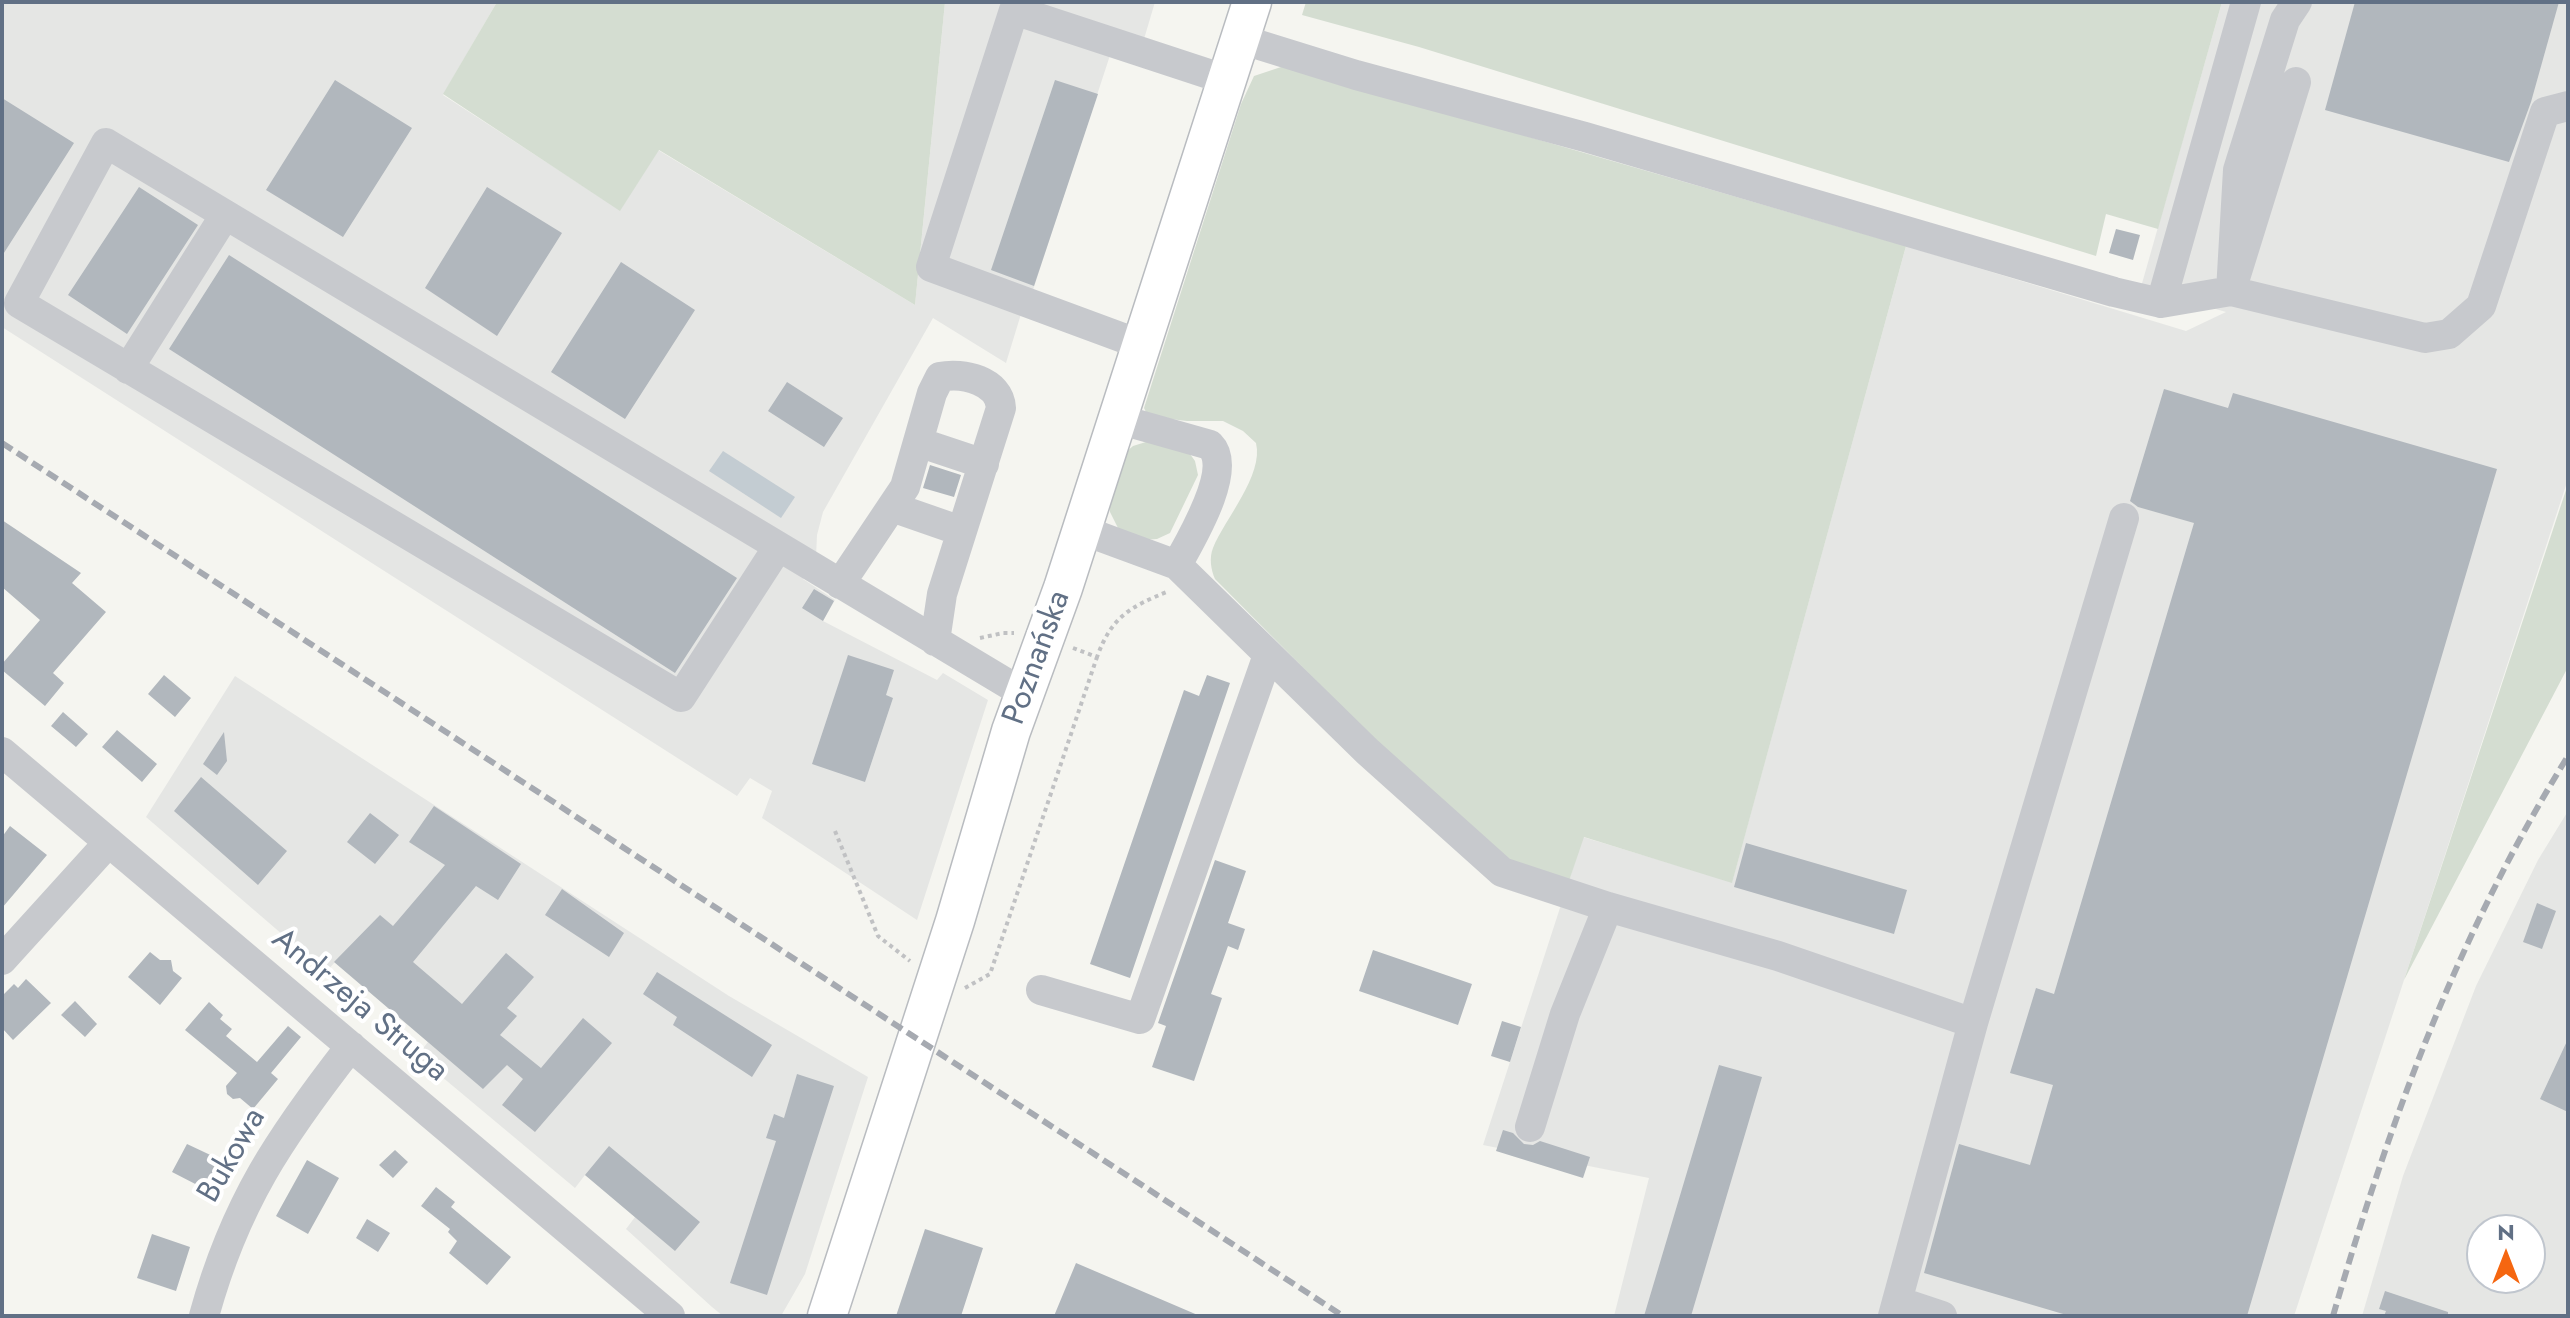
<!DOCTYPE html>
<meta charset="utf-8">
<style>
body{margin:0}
#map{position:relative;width:2570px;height:1318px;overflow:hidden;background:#f5f5f0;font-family:Jost,sans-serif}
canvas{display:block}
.frame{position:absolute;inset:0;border:4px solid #617085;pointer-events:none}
.north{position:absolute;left:2466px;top:1214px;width:80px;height:80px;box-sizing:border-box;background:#fff;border:2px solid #c0c6ce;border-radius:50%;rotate:0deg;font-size:22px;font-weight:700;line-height:32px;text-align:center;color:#617085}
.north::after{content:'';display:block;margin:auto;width:28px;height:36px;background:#f56610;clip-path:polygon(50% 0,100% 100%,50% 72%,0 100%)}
</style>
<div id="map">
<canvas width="2570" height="1318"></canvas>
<div class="frame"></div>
<div class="north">N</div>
</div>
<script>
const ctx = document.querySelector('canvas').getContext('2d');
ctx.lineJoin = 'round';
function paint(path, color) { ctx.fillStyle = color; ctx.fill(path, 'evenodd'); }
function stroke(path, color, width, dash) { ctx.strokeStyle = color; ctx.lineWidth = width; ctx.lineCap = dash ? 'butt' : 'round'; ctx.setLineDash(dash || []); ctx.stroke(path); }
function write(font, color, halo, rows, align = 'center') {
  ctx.font = font + ' Jost,sans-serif'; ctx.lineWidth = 8; ctx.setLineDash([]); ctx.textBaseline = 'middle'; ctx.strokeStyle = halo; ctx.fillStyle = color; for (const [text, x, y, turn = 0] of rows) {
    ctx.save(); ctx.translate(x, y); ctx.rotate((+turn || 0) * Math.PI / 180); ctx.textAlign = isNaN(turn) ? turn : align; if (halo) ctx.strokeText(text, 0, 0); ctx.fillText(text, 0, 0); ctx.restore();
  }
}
paint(new Path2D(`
 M 2,2 L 497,2 L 443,95 L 620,210 L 658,150 L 915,305 L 945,2 L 1155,2 L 1144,39 L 1118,31 L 1032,293 L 1021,314 L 1006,363 L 933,318 L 823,512 L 817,535 L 816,557 L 803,579 L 835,600 L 823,621 L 937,680 L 943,673 L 988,700 L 917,920 L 762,818 L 772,791 L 750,778 L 737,796 L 2,327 Z
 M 2222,2 L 2568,2 L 2568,479 L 2294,1316 L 1614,1316 L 1649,1178 L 1483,1145 L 1583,837 L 1732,882 L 1906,246 L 2186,331 L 2226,312 L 2141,287 Z
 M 235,676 L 729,996 L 868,1077 L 805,1274 L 781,1316 L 723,1316 L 712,1307 L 626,1229 L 635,1217 L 585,1175 L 575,1188 L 417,1056 L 428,1042 L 335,962 L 326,972 L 146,817 Z
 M 2568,811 L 2568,1316 L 2362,1316 L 2403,1176 L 2476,986 L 2538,860 ZM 2482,1230 L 2530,1230 L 2530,1278 L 2482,1278 Z`), '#e5e6e4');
paint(new Path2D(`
 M 497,2 L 945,2 L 915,305 L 659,150 L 620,211 L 443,94 Z
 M 1306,2 L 2222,2 L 2158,229 L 2106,214 L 2096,256 L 1419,47 L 1302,15 Z
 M 1284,66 L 1906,246 L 1732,883 L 1584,837 L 1569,881 L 1525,867 L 1495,852 L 1372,737 L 1215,579 C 1211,570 1209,558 1213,548 C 1224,520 1264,475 1256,443 L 1243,431 L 1223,421 L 1187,421 L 1153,417 L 1147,414 L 1144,408 L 1241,104 L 1254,76 Z
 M 1149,441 L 1190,454 L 1195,461 L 1198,475 L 1170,533 L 1157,539 L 1143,540 L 1118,528 L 1110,512 L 1110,500 L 1125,453 L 1133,446 Z
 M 2568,484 L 2568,667 L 2404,980 Z`), '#d4ddd1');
paint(new Path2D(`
 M 723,451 L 795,497 L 781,518 L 709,471 Z`), '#c3ccd2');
paint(new Path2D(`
 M 2355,2 L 2559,2 L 2531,102 L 2509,162 L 2325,110 Z
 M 335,80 L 412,128 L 343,237 L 266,190 Z
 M 1055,80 L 1098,94 L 1034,286 L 991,270 Z
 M 2,98 L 74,143 L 2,256 Z
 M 139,187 L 198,225 L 127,334 L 68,295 Z
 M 487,187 L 562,233 L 497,336 L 425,288 Z
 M 2116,229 L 2140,235 L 2133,260 L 2109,253 Z
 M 229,255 L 737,578 L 675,673 L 169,349 Z
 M 621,262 L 695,310 L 625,419 L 551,372 Z
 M 787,382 L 843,418 L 824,447 L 768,411 Z
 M 2164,389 L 2228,408 L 2233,393 L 2497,469 L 2247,1316 L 2070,1316 L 1924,1273 L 1959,1144 L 2030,1165 L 2053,1085 L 2010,1073 L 2036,988 L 2054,994 L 2194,523 L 2138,507 L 2130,501 Z
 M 930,465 L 961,475 L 954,497 L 923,488 Z
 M 2,520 L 81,573 L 72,583 L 106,612 L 53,673 L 64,683 L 45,706 L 2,670 L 2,664 L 40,620 L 2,587 Z
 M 814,589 L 834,601 L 823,621 L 802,608 Z
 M 848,655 L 894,670 L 886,695 L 893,698 L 865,782 L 812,764 Z
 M 164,675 L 191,698 L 175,717 L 148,694 Z
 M 1207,675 L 1230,683 L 1130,978 L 1090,964 L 1184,690 L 1199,696 Z
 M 63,712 L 88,734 L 76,747 L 51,726 Z
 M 117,730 L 157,764 L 142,782 L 102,747 Z
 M 224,732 L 227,761 L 217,775 L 203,764 Z
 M 201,777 L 287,851 L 258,885 L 174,811 Z
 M 434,806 L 521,864 L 498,900 L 476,886 L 413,962 L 462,1004 L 506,953 L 534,977 L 507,1008 L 517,1016 L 500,1035 L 541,1068 L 583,1018 L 612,1043 L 535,1132 L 502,1105 L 523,1079 L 507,1065 L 483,1089 L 334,962 L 380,915 L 393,926 L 445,865 L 409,842 Z
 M 370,813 L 399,835 L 375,864 L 347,842 Z
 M 10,826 L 47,855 L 2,908 L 2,837 Z
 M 1746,843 L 1907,890 L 1894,934 L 1734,887 Z
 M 1215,860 L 1246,871 L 1228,923 L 1245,929 L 1238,950 L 1228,946 L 1211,994 L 1222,998 L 1194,1081 L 1152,1067 L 1166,1026 L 1158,1023 Z
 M 562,889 L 624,933 L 609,957 L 545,915 Z
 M 2537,903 L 2556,911 L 2542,949 L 2523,942 Z
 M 1373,950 L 1472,984 L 1458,1025 L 1359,991 Z
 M 150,952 L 160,960 L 171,960 L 173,971 L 182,978 L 160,1005 L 128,977 Z
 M 657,972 L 772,1045 L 752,1077 L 673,1025 L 677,1017 L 643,994 Z
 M 26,979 L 51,1003 L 13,1040 L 2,1028 L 2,996 L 14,984 L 18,988 Z
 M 75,1001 L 97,1024 L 85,1037 L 61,1015 Z
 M 209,1002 L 223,1015 L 220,1019 L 232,1029 L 226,1036 L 257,1062 L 288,1026 L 301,1037 L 271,1073 L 278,1079 L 253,1109 L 240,1098 L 233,1099 L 227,1094 L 226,1086 L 237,1073 L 185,1030 Z
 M 1502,1021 L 1521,1027 L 1510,1062 L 1491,1056 Z
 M 2568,1039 L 2568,1112 L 2540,1099 Z
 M 1719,1065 L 1762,1077 L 1691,1316 L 1644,1316 Z
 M 797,1074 L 834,1086 L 767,1295 L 730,1283 L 776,1141 L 766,1138 L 774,1114 L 784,1118 Z
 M 1503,1130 L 1513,1133 L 1524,1144 L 1533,1145 L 1540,1141 L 1590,1157 L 1583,1178 L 1496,1151 Z
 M 187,1144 L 221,1160 L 205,1189 L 172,1172 Z
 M 609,1146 L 700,1222 L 675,1251 L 585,1175 Z
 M 395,1150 L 408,1162 L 393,1178 L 379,1165 Z
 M 307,1160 L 339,1178 L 308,1234 L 276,1216 Z
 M 436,1187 L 455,1202 L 451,1207 L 511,1257 L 487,1285 L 449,1253 L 457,1241 L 448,1232 L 450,1229 L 421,1206 Z
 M 367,1219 L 390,1233 L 378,1252 L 356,1238 Z
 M 925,1229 L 983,1248 L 961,1316 L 896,1316 Z
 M 152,1234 L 190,1247 L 176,1291 L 137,1278 Z
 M 1076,1263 L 1200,1316 L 1054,1316 Z
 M 2385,1291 L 2448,1312 L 2448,1316 L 2384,1316 L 2386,1311 L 2379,1309 Z`), '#b1b7bd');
const major = new Path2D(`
 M 827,1316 L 955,921 L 1011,731 L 1063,588 L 1252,2`);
stroke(major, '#b9bcc0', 41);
stroke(new Path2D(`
 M 980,638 L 1003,633 L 1014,633
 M 1073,648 L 1097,657 C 1112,616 1130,607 1169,591
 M 835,831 L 878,936 L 910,961
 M 965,988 L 990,974 L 1097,657`), '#c0c1c3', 4, [4, 4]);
stroke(new Path2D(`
 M 2297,2 L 2285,20 L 2238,170 L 2231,291 L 2425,338 L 2449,334 L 2481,306 L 2545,112 L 2568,106
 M 1240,39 L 1356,75 L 1585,137 L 2114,292 L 2161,303 L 2231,291 L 2296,82
 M 2161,303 L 2246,2
 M 1142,345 L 931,267 L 1014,10 L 1227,80
 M 128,369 L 225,215
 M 1118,419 L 1210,445 C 1234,469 1190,541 1177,565
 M 918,442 L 984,464
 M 892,507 L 961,531
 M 1082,530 L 1177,565 L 1367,751 L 1502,872 L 1608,907 L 1778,956 L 1973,1023 L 2124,518
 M 778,547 L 681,697 L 19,303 L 106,143 L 1023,693
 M 840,584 L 905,487 L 932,393 L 940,377 C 963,372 1000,381 1001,408 L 942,594 L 935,641
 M 2,752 L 670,1316
 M 2,960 L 109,842
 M 1041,990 L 1140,1019 L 1268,655
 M 1530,1127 L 1565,1014 L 1608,907
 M 1897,1301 L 1942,1316
 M 204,1316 C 235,1203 280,1137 351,1046
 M 1893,1316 L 1973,1023`), '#c7c9cd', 30);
stroke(major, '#fff', 38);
stroke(new Path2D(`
 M 2,443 L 1343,1316
 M 2333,1316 C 2391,1117 2458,934 2568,756`), '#a6aab1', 6, [12, 6]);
write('32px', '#617085', '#fff', [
 ["Poznańska",1038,658,-70],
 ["Andrzeja Struga",359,1006,40],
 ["Bukowa",233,1156,-60]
]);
</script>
